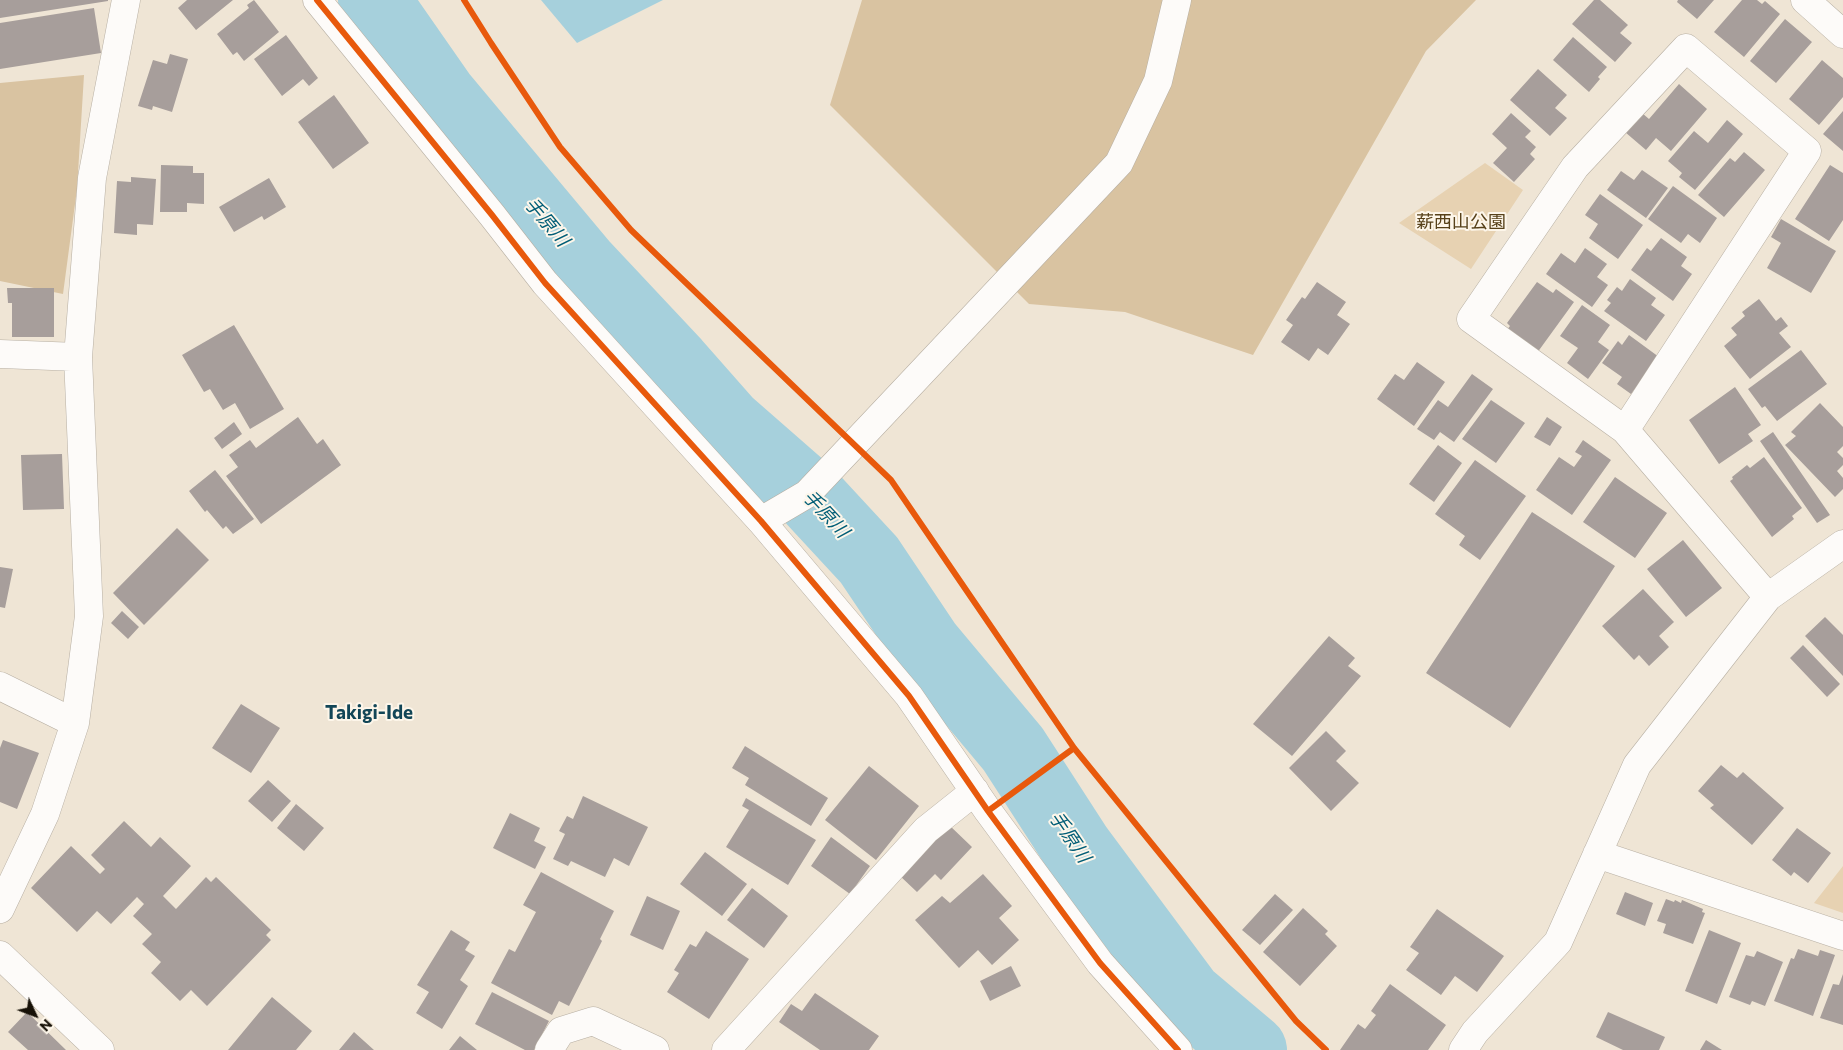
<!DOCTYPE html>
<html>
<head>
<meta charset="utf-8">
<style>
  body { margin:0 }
  #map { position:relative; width:1843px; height:1050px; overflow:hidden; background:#efe5d5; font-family:Commissioner,sans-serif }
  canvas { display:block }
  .north { position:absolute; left:10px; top:990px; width:50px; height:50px; -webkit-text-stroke:4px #fdf6ea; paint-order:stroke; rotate:133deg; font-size:14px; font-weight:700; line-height:20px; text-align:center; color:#171107 }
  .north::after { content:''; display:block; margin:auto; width:18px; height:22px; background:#171107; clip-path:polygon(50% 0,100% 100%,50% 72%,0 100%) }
</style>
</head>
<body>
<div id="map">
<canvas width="1843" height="1050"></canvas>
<div class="north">N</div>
</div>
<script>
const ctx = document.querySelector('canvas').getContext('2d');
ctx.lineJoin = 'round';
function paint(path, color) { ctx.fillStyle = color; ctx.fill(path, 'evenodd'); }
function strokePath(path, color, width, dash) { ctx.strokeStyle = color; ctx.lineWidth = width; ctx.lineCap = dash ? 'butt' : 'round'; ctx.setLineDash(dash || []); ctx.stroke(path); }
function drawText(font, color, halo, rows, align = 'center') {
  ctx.font = font + ' Commissioner,"Noto Sans JP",sans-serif'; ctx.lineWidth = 4; ctx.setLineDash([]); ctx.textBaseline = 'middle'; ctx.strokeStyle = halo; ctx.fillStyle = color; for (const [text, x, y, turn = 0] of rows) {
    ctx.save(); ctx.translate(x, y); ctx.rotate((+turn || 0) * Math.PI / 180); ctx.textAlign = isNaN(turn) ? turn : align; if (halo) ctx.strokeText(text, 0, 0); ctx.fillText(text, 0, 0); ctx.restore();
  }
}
paint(new Path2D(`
  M1485 163 1523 190 1471 269 1399 223Z
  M1843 866V913L1814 903Z`), '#e7d2b2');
paint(new Path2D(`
  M862 0H1476L1426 51 1253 355 1125 312 1029 304 830 105Z
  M84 75 77 189 63 294 0 281V83Z`), '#d9c3a1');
paint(new Path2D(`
  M541 0H663L577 43Z`), '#a6d0dc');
strokePath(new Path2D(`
  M374 0 441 96 584 267 675 364 727 423 807 493 869 560 926 645 1013 749 1077 848 1187 996 1251 1050`), '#a6d0dc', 72);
paint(new Path2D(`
  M0 0H108V1L0 18Z
  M187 0H233L196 30 178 8Z
  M254 0 279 32 244 61 237 52 233 55 217 34 249 8 247 5Z
  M1594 0H1600L1628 25 1620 33 1632 43 1615 62 1572 24Z
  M1678 0H1714L1697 19 1677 2Z
  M1742 0H1757L1762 4 1765 1 1780 14 1744 57 1714 32Z
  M94 8 101 53 0 69V23Z
  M1785 19 1812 42 1776 83 1750 61Z
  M286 35 318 78 309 86 303 79 282 96 254 59Z
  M1573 37 1607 67 1598 77 1600 79 1589 92 1553 60Z
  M170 54 188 59 172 112 153 106 152 110 138 106 153 60 167 64Z
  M1822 60 1843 78V97L1819 125 1789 99Z
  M1538 69 1567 95 1555 108 1567 118 1550 136 1510 100Z
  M1679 84 1707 109 1671 151 1656 138 1646 150 1625 132 1642 113 1649 119Z
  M334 95 369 143 333 169 298 122Z
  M1843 111V151L1823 134Z
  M1511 113 1531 131 1525 137 1536 147 1530 154 1535 159 1514 182 1493 163 1507 148 1492 134Z
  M1727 120 1743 134 1695 190 1679 177 1682 173 1668 161 1694 131 1708 143Z
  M1744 152 1765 170 1724 217 1698 195 1730 158 1735 162Z
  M161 165 193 166V173H204V204L187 203V212H160Z
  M1830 165 1843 173V220L1829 241 1795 219Z
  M1642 170 1668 188 1646 218 1607 190 1621 171 1634 180Z
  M131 177 156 179 153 225 137 224V235L114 233 117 181 131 182Z
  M269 178 286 207 264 220 262 216 234 232 219 207Z
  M1673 186 1717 218 1700 243 1688 234 1681 243 1648 219Z
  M1600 194 1643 225 1618 259 1589 238 1598 224 1585 215Z
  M1781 219 1836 251 1811 293 1767 268 1781 243 1771 237Z
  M1661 238 1687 257 1681 266 1692 274 1673 301 1631 270 1647 248 1651 251Z
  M1585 248 1607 264 1597 277 1608 285 1592 307 1546 274 1561 253 1575 263Z
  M1630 279 1656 298 1651 305 1665 315 1646 341 1604 311 1611 303 1607 300 1617 287 1622 291Z
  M1317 282 1346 302 1337 315 1350 324 1328 355 1318 348 1309 361 1281 342 1293 325 1286 320 1302 297 1305 299Z
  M1537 282 1553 293 1556 289 1574 302 1537 353 1506 331 1510 326 1507 323Z
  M7 288H54V337H12V303H8Z
  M1759 299 1776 321 1781 317 1788 326 1779 333 1791 347 1750 379 1724 346 1737 335 1731 328 1745 316 1742 312Z
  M1582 305 1610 325 1598 342 1609 350 1588 379 1567 363 1578 348 1560 336Z
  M234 325 284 409 250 429 235 403 223 410 210 389 204 392 182 355Z
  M1629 335 1659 357 1631 394 1617 384 1622 377 1602 363 1618 341 1622 345Z
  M1801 350 1827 384 1777 421 1765 406 1762 408 1748 389Z
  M1417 362 1445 382 1414 426 1377 399 1395 374 1404 380Z
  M1472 374 1493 389 1454 442 1440 432 1434 440 1417 429 1438 400 1448 407Z
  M1735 387 1761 425 1748 434 1753 441 1719 464 1689 420Z
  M1491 400 1525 423 1496 463 1462 439Z
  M1820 403 1843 427V446L1837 452 1843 458V465L1837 471 1843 478V489L1835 497 1785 445 1796 436 1791 432Z
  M298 417 317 444 323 439 341 465 261 524 226 476 238 467 229 455 250 440 256 448Z
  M1547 417 1562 427 1550 446 1534 437Z
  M234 422 242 434 222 449 214 438Z
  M1773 432 1830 515 1817 523 1760 441Z
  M1583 440 1611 460 1572 515 1536 490 1559 457 1574 467 1582 456 1575 452Z
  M1438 445 1462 463 1434 502 1409 484Z
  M62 454 64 509 23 510 21 455Z
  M1764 457 1802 508 1792 516 1794 519 1772 537 1730 481 1733 479 1732 477 1747 465 1750 468Z
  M1475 460 1526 496 1480 560 1459 545 1465 536 1435 514Z
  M215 470 254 519 233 534 226 526 223 529 207 510 205 512 189 491Z
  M1615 477 1667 513 1635 558 1583 522Z
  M1532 512 1615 566 1510 728 1426 673Z
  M177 528 209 560 144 625 113 593Z
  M1683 540 1722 588 1686 617 1647 569Z
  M0 567 13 569 5 608 0 607Z
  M1643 589 1674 622 1659 636 1669 647 1649 666 1639 655 1634 660 1602 626Z
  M122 611 139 627 128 639 111 623Z
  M1825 617 1843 635V676L1805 636Z
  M1329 636 1355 658 1348 666 1361 676 1292 756 1253 724Z
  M1803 645 1840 684 1827 697 1790 658Z
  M241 704 280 728 251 773 212 748Z
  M1326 731 1346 751 1336 761 1359 783 1331 811 1289 768Z
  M3 740 39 753 17 809 0 802V748Z
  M745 746 828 798 811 826 745 785 749 778 732 768Z
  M1721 765 1737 778 1743 772 1784 808 1752 845 1710 808 1714 805 1698 791Z
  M869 766 919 806 876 860 825 820Z
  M268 780 291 801 272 822 248 801Z
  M583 796 648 827 629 866 614 858 605 877 571 861 568 866 553 859 565 834 559 831 567 816 573 819Z
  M746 798 816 840 788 885 726 847 749 810 742 806Z
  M296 804 324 828 304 851 277 828Z
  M510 813 540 828 534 841 546 847 535 869 493 848Z
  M124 821 151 847 160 837 191 866 163 896 176 909 206 877 211 882 216 877 271 930 266 935 271 940 207 1006 191 990 180 1001 151 973 161 962 142 944 152 934 133 916 144 904 137 897 111 924 97 911 77 932 31 888 71 846 100 874 105 869 91 855Z
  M948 824 972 847 941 880 935 874 917 892 899 875Z
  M1797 828 1831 853 1808 883 1794 872 1791 876 1772 860Z
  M831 837 870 866 850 894 811 866Z
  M705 852 747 884 722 916 680 884Z
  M541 872 614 911 600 939 602 941 569 1006 559 1001 552 1015 491 983 509 949 515 952 536 912 523 905Z
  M983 874 1012 906 999 918 1019 940 992 965 978 950 959 968 915 920 942 896 950 903Z
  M752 888 788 916 764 948 727 920Z
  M1625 892 1653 903 1645 926 1616 914Z
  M1275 894 1293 910 1260 945 1242 930Z
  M647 896 680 911 663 950 630 935Z
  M1666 899 1674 902 1675 900 1681 903 1682 900 1703 909 1702 912 1705 913 1693 944 1663 933 1666 924 1657 921Z
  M1303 908 1328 931 1325 934 1337 946 1300 986 1263 952Z
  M1437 909 1504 956 1477 992 1455 976 1441 995 1406 970 1419 953 1410 947Z
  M451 930 470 942 465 950 475 956 460 980 468 986 442 1029 416 1013 429 992 417 985Z
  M1709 930 1741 943 1717 1004 1685 991Z
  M706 931 749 959 709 1019 667 992 679 973 674 970 690 944 696 947Z
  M1798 949 1818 956 1820 950 1835 955 1813 1016 1774 1001 1791 958 1794 959Z
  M1757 951 1783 962 1765 1006 1752 1001 1750 1005 1729 997 1746 955 1754 957Z
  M1011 966 1021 986 990 1001 980 981Z
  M1843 974V1025L1820 1018 1833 984 1839 985Z
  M1390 984 1446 1025 1428 1050H1340L1358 1024 1365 1029 1376 1015 1371 1011Z
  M492 992 549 1021 534 1050H525L475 1024Z
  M815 993 879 1036 869 1050H820L779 1022 791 1004 802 1011Z
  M272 997 312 1031 296 1050H228Z
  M27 1012 66 1050H28L8 1032Z
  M1608 1012 1665 1037 1659 1050H1623L1596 1037Z
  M354 1032 374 1050H339Z
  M460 1036 477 1050H449Z
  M1706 1040 1722 1050H1700Z`), '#a79e9b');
const minor = new Path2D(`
  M317 0 492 215 545 283 761 521 909 696 988 811 1100 963 1178 1050
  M1805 0 1843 34
  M0 354 78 357
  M1625 430 1807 151 1686 48 1575 167 1471 319 1625 430 1768 597
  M761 521 807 494 1119 163 1158 81 1177 0
  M0 686 75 723
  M1597 854 1843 936
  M0 909 45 814 75 723 89 616 78 357 92 178 126 0
  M0 955 100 1050
  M549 1050 561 1031 593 1021 655 1050
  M726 1050 926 830 975 791
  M1463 1050 1475 1032 1558 942 1637 765 1768 597 1843 544`);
strokePath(minor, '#b7afa3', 29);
strokePath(minor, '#fdfbf9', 28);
strokePath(new Path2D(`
  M317 0 492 215 545 283 761 521 909 696 988 811 1100 963 1178 1050
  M464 0 491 43 560 147 631 230 891 480 1074 748 1296 1021 1326 1050
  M988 811 1074 748`), '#e8590c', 6);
drawText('18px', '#57411a', '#fdf6ea', [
  ["薪西山公園",1461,222]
]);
drawText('italic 19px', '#025e77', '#fdf6ea', [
  ["手原川",547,222,50],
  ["手原川",826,514,47],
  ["手原川",1070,837,56]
]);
drawText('bold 19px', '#124657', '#fdf6ea', [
  ["Takigi-Ide",369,713]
]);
</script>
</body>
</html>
